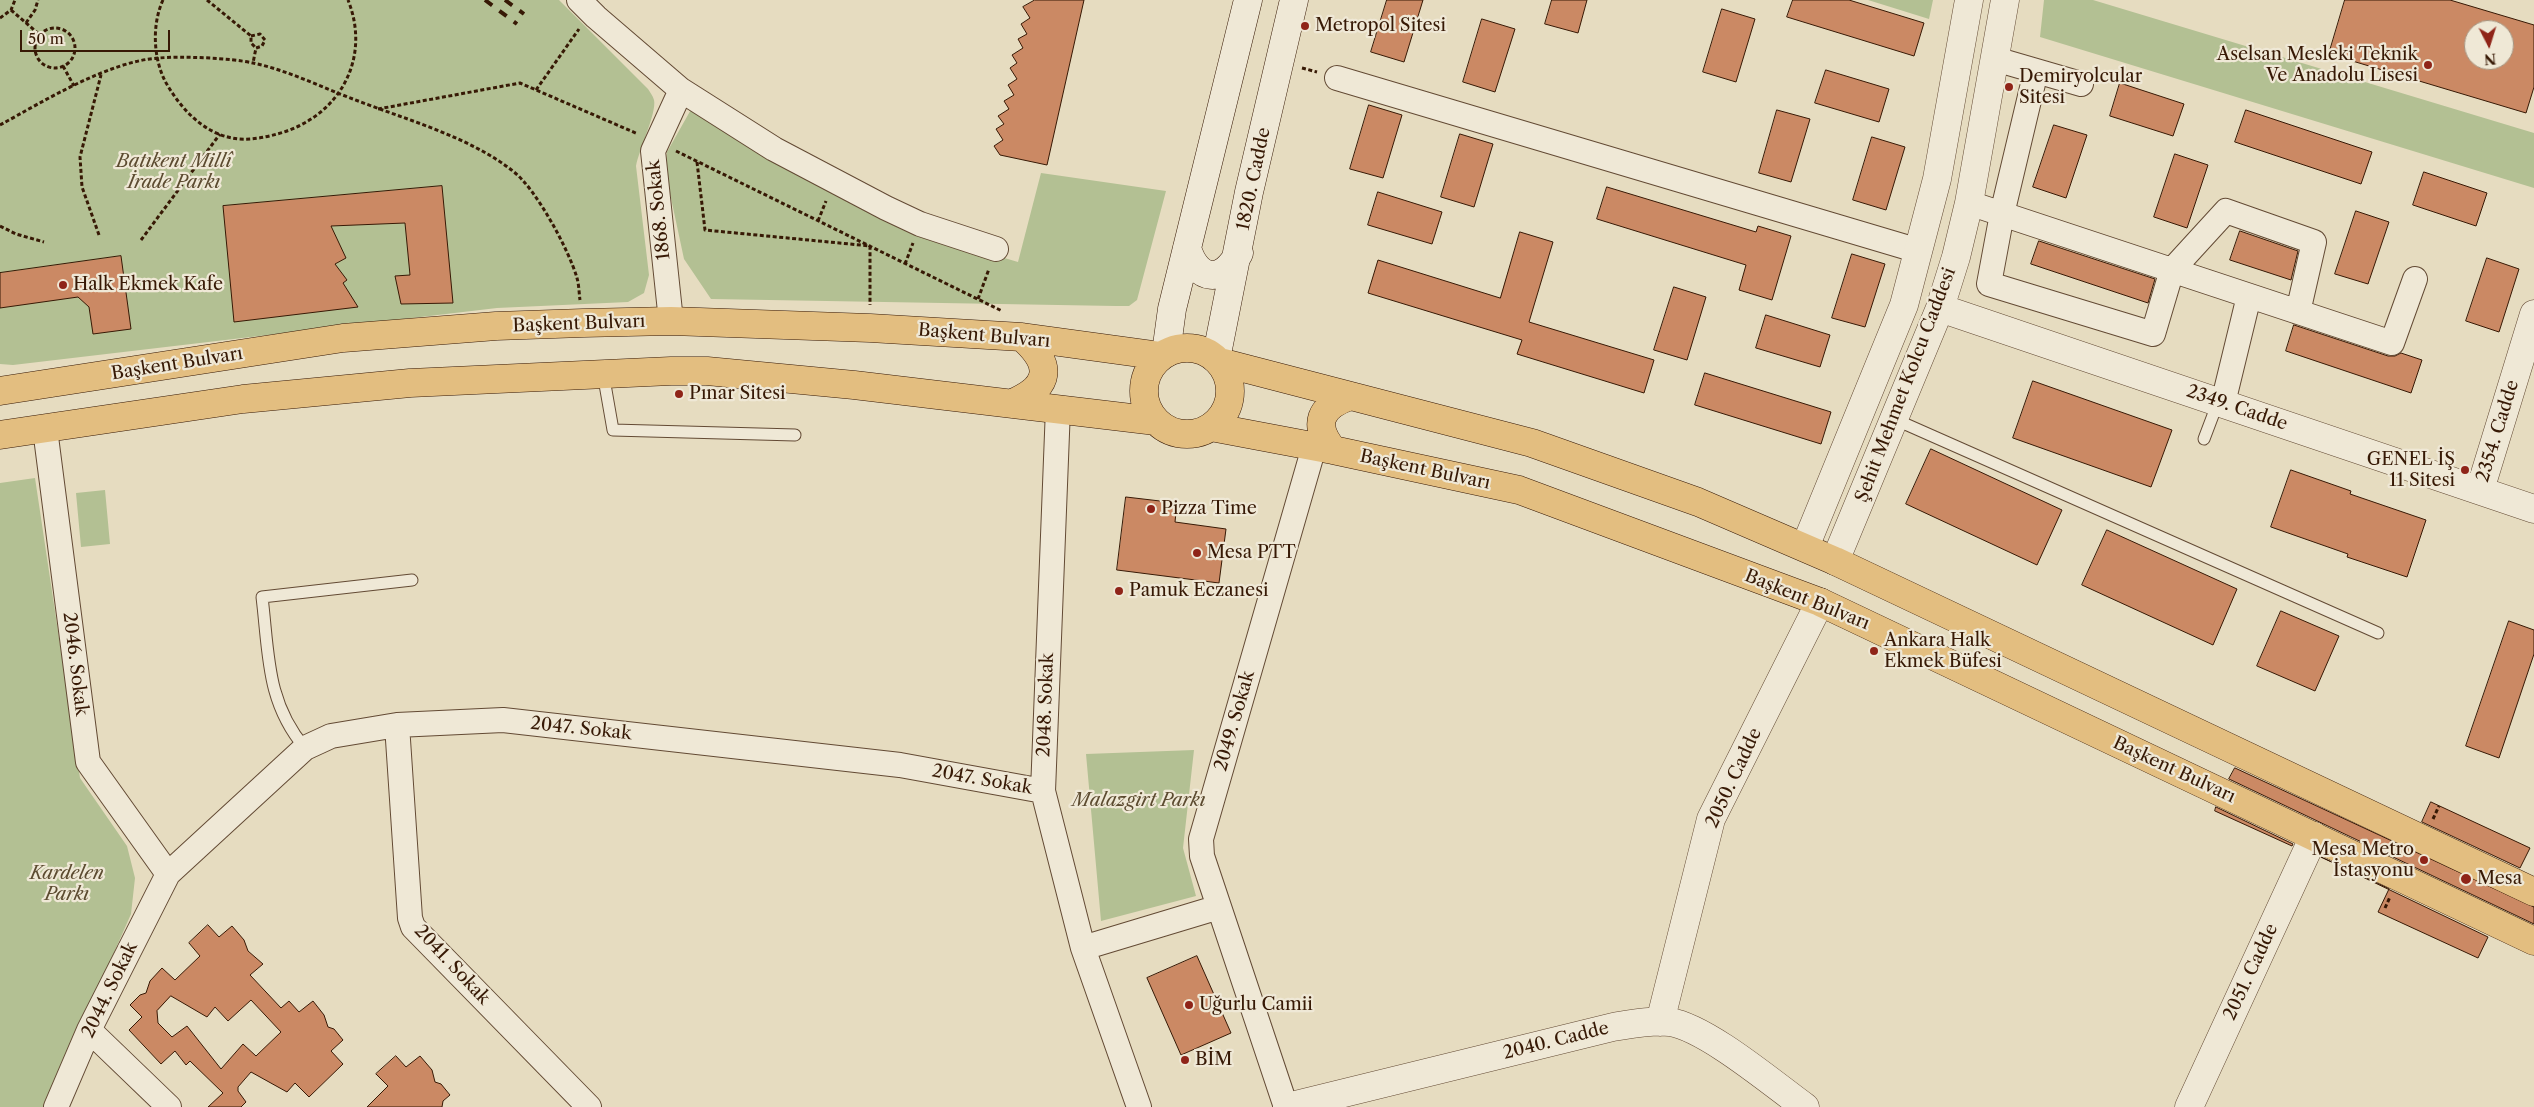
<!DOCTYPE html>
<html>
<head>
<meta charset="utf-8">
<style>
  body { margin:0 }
  #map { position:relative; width:2534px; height:1107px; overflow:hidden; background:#e6dcc0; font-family:"Libre Caslon Text",serif }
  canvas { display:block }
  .north { position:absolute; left:2464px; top:20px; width:50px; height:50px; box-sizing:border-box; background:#efe8d6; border:1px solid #a59582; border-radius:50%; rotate:175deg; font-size:14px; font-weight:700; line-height:20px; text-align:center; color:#371905 }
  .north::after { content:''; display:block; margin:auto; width:18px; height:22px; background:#8f2418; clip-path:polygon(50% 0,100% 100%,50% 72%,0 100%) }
  .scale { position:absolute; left:20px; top:30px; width:150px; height:22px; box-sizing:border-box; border:2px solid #371905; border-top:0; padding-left:6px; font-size:15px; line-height:18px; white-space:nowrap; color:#371905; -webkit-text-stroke:4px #efe8d6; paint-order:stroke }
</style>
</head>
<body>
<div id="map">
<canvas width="2534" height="1107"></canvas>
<div class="north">N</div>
<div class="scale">50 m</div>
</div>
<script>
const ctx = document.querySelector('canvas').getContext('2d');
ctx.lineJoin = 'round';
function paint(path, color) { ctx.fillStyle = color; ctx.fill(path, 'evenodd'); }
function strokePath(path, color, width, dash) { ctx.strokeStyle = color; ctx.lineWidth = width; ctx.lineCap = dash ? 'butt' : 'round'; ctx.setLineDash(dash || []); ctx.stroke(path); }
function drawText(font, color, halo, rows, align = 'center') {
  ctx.font = font + ' "Libre Caslon Text",serif'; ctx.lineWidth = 4.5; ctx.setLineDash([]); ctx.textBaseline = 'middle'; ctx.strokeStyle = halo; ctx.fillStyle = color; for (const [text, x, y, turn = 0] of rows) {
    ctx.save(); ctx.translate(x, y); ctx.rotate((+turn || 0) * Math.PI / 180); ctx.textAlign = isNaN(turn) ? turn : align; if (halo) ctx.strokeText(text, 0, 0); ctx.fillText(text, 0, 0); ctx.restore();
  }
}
paint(new Path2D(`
  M0 0H559L648 89C650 92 653 96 654 100 657 112 639 150 636 166L649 275 644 293 628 302 497 308 13 365 0 364Z
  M1868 0H1933L1929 19Z
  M2044 0H2093L2534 133V188L2040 37Z
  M693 106 923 234 1018 262 1041 173 1166 191 1137 300 1129 306H1116L711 299 684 259 665 170 667 152Z
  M35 478 80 778 127 846 135 878 131 914 46 1107H0V483Z
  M105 490 110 544 81 547 76 493Z
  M1194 750 1183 848 1196 896 1101 921 1086 754Z`), '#b3c093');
const building = new Path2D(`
  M1035 0H1084L1047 165 1000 155 994 146 1003 140 996 129 1004 124 998 116 1009 109 1004 101 1014 95 1008 85 1017 79 1010 68 1017 63 1012 55 1023 48 1018 39 1027 34 1021 24 1030 18 1023 7Z
  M1387 0H1423L1404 62 1371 52Z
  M1552 0H1587L1578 33 1545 24Z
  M1793 0H1849L1924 23 1914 56 1787 17Z
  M2345 0H2450L2534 25V87L2526 113 2329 54ZM2474 30H2504V60H2474Z
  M1722 9 1755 19 1736 82 1703 72Z
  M1482 19 1515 29 1495 92 1463 82Z
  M1826 70 1889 89 1879 122 1815 103Z
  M2120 83 2184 104 2173 136 2110 116Z
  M1369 105 1402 115 1383 178 1350 169Z
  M1777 110 1810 119 1791 182 1759 173Z
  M2246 110 2372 152 2361 184 2235 142Z
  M2054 125 2087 135 2066 198 2033 187Z
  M1460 134 1493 144 1474 207 1441 197Z
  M1872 137 1905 147 1886 210 1853 200Z
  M2175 154 2208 165 2187 228 2154 217Z
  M2424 172 2487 193 2476 226 2413 205Z
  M442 186 453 303 401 304 395 276 410 275 405 223 331 226 346 258 335 264 347 280 343 283 358 307 234 322 223 206Z
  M1607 187 1756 232 1758 226 1791 236 1772 300 1739 290 1746 265 1597 219Z
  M1378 192 1442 212 1432 244 1368 225Z
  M2356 211 2389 222 2368 284 2335 274Z
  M2240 231 2298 251 2291 280 2230 260Z
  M1520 232 1553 242 1529 322 1654 360 1644 393 1517 354 1522 340 1368 293 1378 260 1500 298Z
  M2039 241 2155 279 2148 303 2031 264Z
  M1852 254 1885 264 1865 327 1832 318Z
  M121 256 131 329 93 334 89 307 78 297 0 308V273Z
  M2487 258 2519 269 2499 332 2466 321Z
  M1674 287 1706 297 1687 360 1654 350Z
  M1766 315 1830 335 1820 367 1756 348Z
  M2294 325 2388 356H2395L2401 353 2422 360 2411 393 2286 351Z
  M1705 373 1831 412 1821 444 1695 405Z
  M2033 381 2172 430 2151 487 2013 438Z
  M1931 449 2062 510 2037 565 1906 504Z
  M2291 470 2351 491 2350 494 2426 520 2407 577 2347 557 2348 554 2271 527Z
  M1126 497 1177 503 1175 522 1226 529 1219 583 1117 570Z
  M2107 530 2237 589 2213 645 2082 585Z
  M2281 611 2339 636 2315 691 2257 666Z
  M2509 621 2534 630V654L2499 758 2466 746Z
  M2235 768 2534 907V924L2229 779Z
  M2431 802 2530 848 2520 868 2422 822Z
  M2216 807 2293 844 2292 846 2215 811Z
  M2321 857 2488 937 2478 958 2378 912 2389 889Z
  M208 925 219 937 232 926 244 940 248 951 263 964 250 975 281 1008 289 1001 299 1012 313 1001 324 1015 328 1027 334 1029 343 1040 331 1051 343 1064 309 1097 295 1083 287 1092 251 1072 238 1087V1091L246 1102 241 1107H208L223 1093 190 1061 186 1065 175 1051 161 1064 129 1030 142 1017 130 1005 140 995 146 993 150 981 162 968 175 980 200 956 189 943ZM171 996 207 1017 215 1007 228 1021 251 1000 281 1032 256 1056 243 1044 221 1069 187 1026 172 1037 158 1023 157 1011Z
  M1197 956 1231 1033 1181 1055 1147 978Z
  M396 1056 406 1067 420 1056 432 1070 435 1082 441 1084 450 1095 443 1101 442 1107H367L388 1086 376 1074Z`);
paint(building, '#cb8964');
strokePath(building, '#371905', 1);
const service = new Path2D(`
  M603 373 613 430 795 435
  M1894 419 2378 633
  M2204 439 2218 402
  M305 748C266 702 269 654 262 597L412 580`);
const minor = new Path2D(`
  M579 0 596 17 681 90 653 151 671 321
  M1995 59 2081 84
  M2036 71 2002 214 1989 284 2153 334 2172 270 2226 211 2314 242 2298 312
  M1337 78 1919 251
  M681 90 774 149 886 208 920 224 996 249
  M1969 203 2392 343 2415 279
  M2223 403 2249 296
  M1058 408 1043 791 1083 948 1139 1107
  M45 429 88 762 168 874
  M397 725 410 918 413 927 589 1107
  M1083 948 1219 907
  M89 1030 169 1107
  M56 1107 89 1030 168 874 305 748 331 736 397 725 503 720 900 765 1043 791
  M1286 1107 1202 856 1201 839 1314 447`);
const tertiary = new Path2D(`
  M1940 308 2534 509
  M2480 490 2534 314
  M1805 547 1904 305 1937 179 1969 0
  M1835 561 1940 308 1956 257 1969 203 2005 0
  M1660 1022 1711 819 1820 602
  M1287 1107 1613 1027C1632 1024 1651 1020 1670 1022 1707 1028 1773 1084 1805 1107
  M2189 1107 2314 836`);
const secondary = new Path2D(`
  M1187 248C1197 282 1223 284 1239 253
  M1166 353 1172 309 1248 0
  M1216 359 1249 192 1294 0`);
const primary = new Path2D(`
  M1144 391a43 43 0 1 1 86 0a43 43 0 1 1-86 0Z
  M1220 362 1532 443 1698 502 1835 561 2534 892
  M0 391 343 338 496 326 583 323 671 321 870 328 1022 337 1161 356
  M1013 403C1051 386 1053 365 1022 337
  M1211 427 1333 450 1519 490 1820 602 2534 941
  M0 435 243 399 410 383 671 371H707L854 385 1156 421
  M1333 450C1312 424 1320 407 1350 396`);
strokePath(service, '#634a34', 13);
strokePath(minor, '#634a34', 26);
strokePath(tertiary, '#634a34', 29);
strokePath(secondary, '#371905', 29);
strokePath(primary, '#371905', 29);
strokePath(new Path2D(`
  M163 0C152 24 153 57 165 81 179 106 201 132 232 138 246 141 263 138 277 134 338 118 372 60 348 0
  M207 0 251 36V43L256 48
  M11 10 40 35
  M0 18 11 10 15 0
  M26 23 35 10 38 0
  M35 48a20 20 0 1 1 40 0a20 20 0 1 1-40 0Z
  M251 36 260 34 265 40 262 46 256 48 253 63
  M63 66 74 86
  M1302 68 1317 72
  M536 90 579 29
  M378 109 520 83 638 134
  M0 125C44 101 109 61 159 58 182 56 231 58 253 63 287 70 321 87 353 99 404 119 471 137 514 172 536 189 569 250 577 278 579 285 579 293 580 300
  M676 151 1002 311
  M697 162 705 230 870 246V305
  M818 221 826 201
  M0 226 16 234 44 242
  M99 235 82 187 80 157 101 75
  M141 240 220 134
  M905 264 913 243
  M978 299 989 269
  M2433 819 2439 806
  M2385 908 2390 897`), '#371905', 3, [4, 2.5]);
strokePath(service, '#efe8d6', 11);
strokePath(minor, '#efe8d6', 24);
strokePath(tertiary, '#efe8d6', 28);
strokePath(secondary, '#efe8d6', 28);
strokePath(primary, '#e3be80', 28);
strokePath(new Path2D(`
  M485 0 517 24
  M505 0 524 14`), '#371905', 4, [9, 9]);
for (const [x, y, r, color] of [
  [1305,26,5,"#8f2418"],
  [2428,65,5,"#8f2418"],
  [2009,87,5,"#8f2418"],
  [63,285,5,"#8f2418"],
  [679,394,5,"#8f2418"],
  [2465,470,5,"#8f2418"],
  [1151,509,5,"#8f2418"],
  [1197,553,5,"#8f2418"],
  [1119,591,5,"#8f2418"],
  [1874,651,5,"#8f2418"],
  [2424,860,5,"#8f2418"],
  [2466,879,6,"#8f2418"],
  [1189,1005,5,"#8f2418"],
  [1185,1060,5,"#8f2418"]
]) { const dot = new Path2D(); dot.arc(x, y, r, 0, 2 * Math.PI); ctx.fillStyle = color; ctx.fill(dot); strokePath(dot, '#efe8d6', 2); }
drawText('18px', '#371905', '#efe8d6', [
  ["Metropol Sitesi",1315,26],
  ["Aselsan Mesleki Teknik",2418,55,"right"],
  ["Ve Anadolu Lisesi",2418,76,"right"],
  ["Demiryolcular",2019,77],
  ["Sitesi",2019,98],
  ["Halk Ekmek Kafe",73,285],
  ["Pınar Sitesi",689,394],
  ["GENEL İŞ",2455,460,"right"],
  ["11 Sitesi",2455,481,"right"],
  ["Pizza Time",1161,509],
  ["Mesa PTT",1207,553],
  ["Pamuk Eczanesi",1129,591],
  ["Ankara Halk",1884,641],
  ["Ekmek Büfesi",1884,662],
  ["Mesa Metro",2414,850,"right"],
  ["İstasyonu",2414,871,"right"],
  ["Mesa",2477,879],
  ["Uğurlu Camii",1199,1005],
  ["BİM",1195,1060]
], 'left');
drawText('italic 18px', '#5c4b30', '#efe8d6', [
  ["Batıkent Millî",174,162],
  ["İrade Parkı",174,183],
  ["Malazgirt Parkı",1139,801],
  ["Kardelen",67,874],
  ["Parkı",67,895]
]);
drawText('18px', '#371905', '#efe8d6', [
  ["1820. Cadde",1254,179,-78],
  ["1868. Sokak",659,210,-96],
  ["Başkent Bulvarı",579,324,-2],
  ["Başkent Bulvarı",984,336,5],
  ["Başkent Bulvarı",177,364,-9],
  ["Şehit Mehmet Kolcu Caddesi",1906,385,-69],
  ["2349. Cadde",2237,408,19],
  ["2354. Cadde",2498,431,-73],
  ["Başkent Bulvarı",1425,470,12],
  ["Başkent Bulvarı",1807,600,22],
  ["2046. Sokak",75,664,83],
  ["2048. Sokak",1046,705,-88],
  ["2049. Sokak",1235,721,-74],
  ["2047. Sokak",581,729,6],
  ["Başkent Bulvarı",2174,770,25],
  ["2050. Cadde",1734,778,-65],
  ["2047. Sokak",982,780,10],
  ["2041. Sokak",452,965,47],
  ["2051. Cadde",2251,972,-65],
  ["2044. Sokak",110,990,-64],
  ["2040. Cadde",1556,1041,-14]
]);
</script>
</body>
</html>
